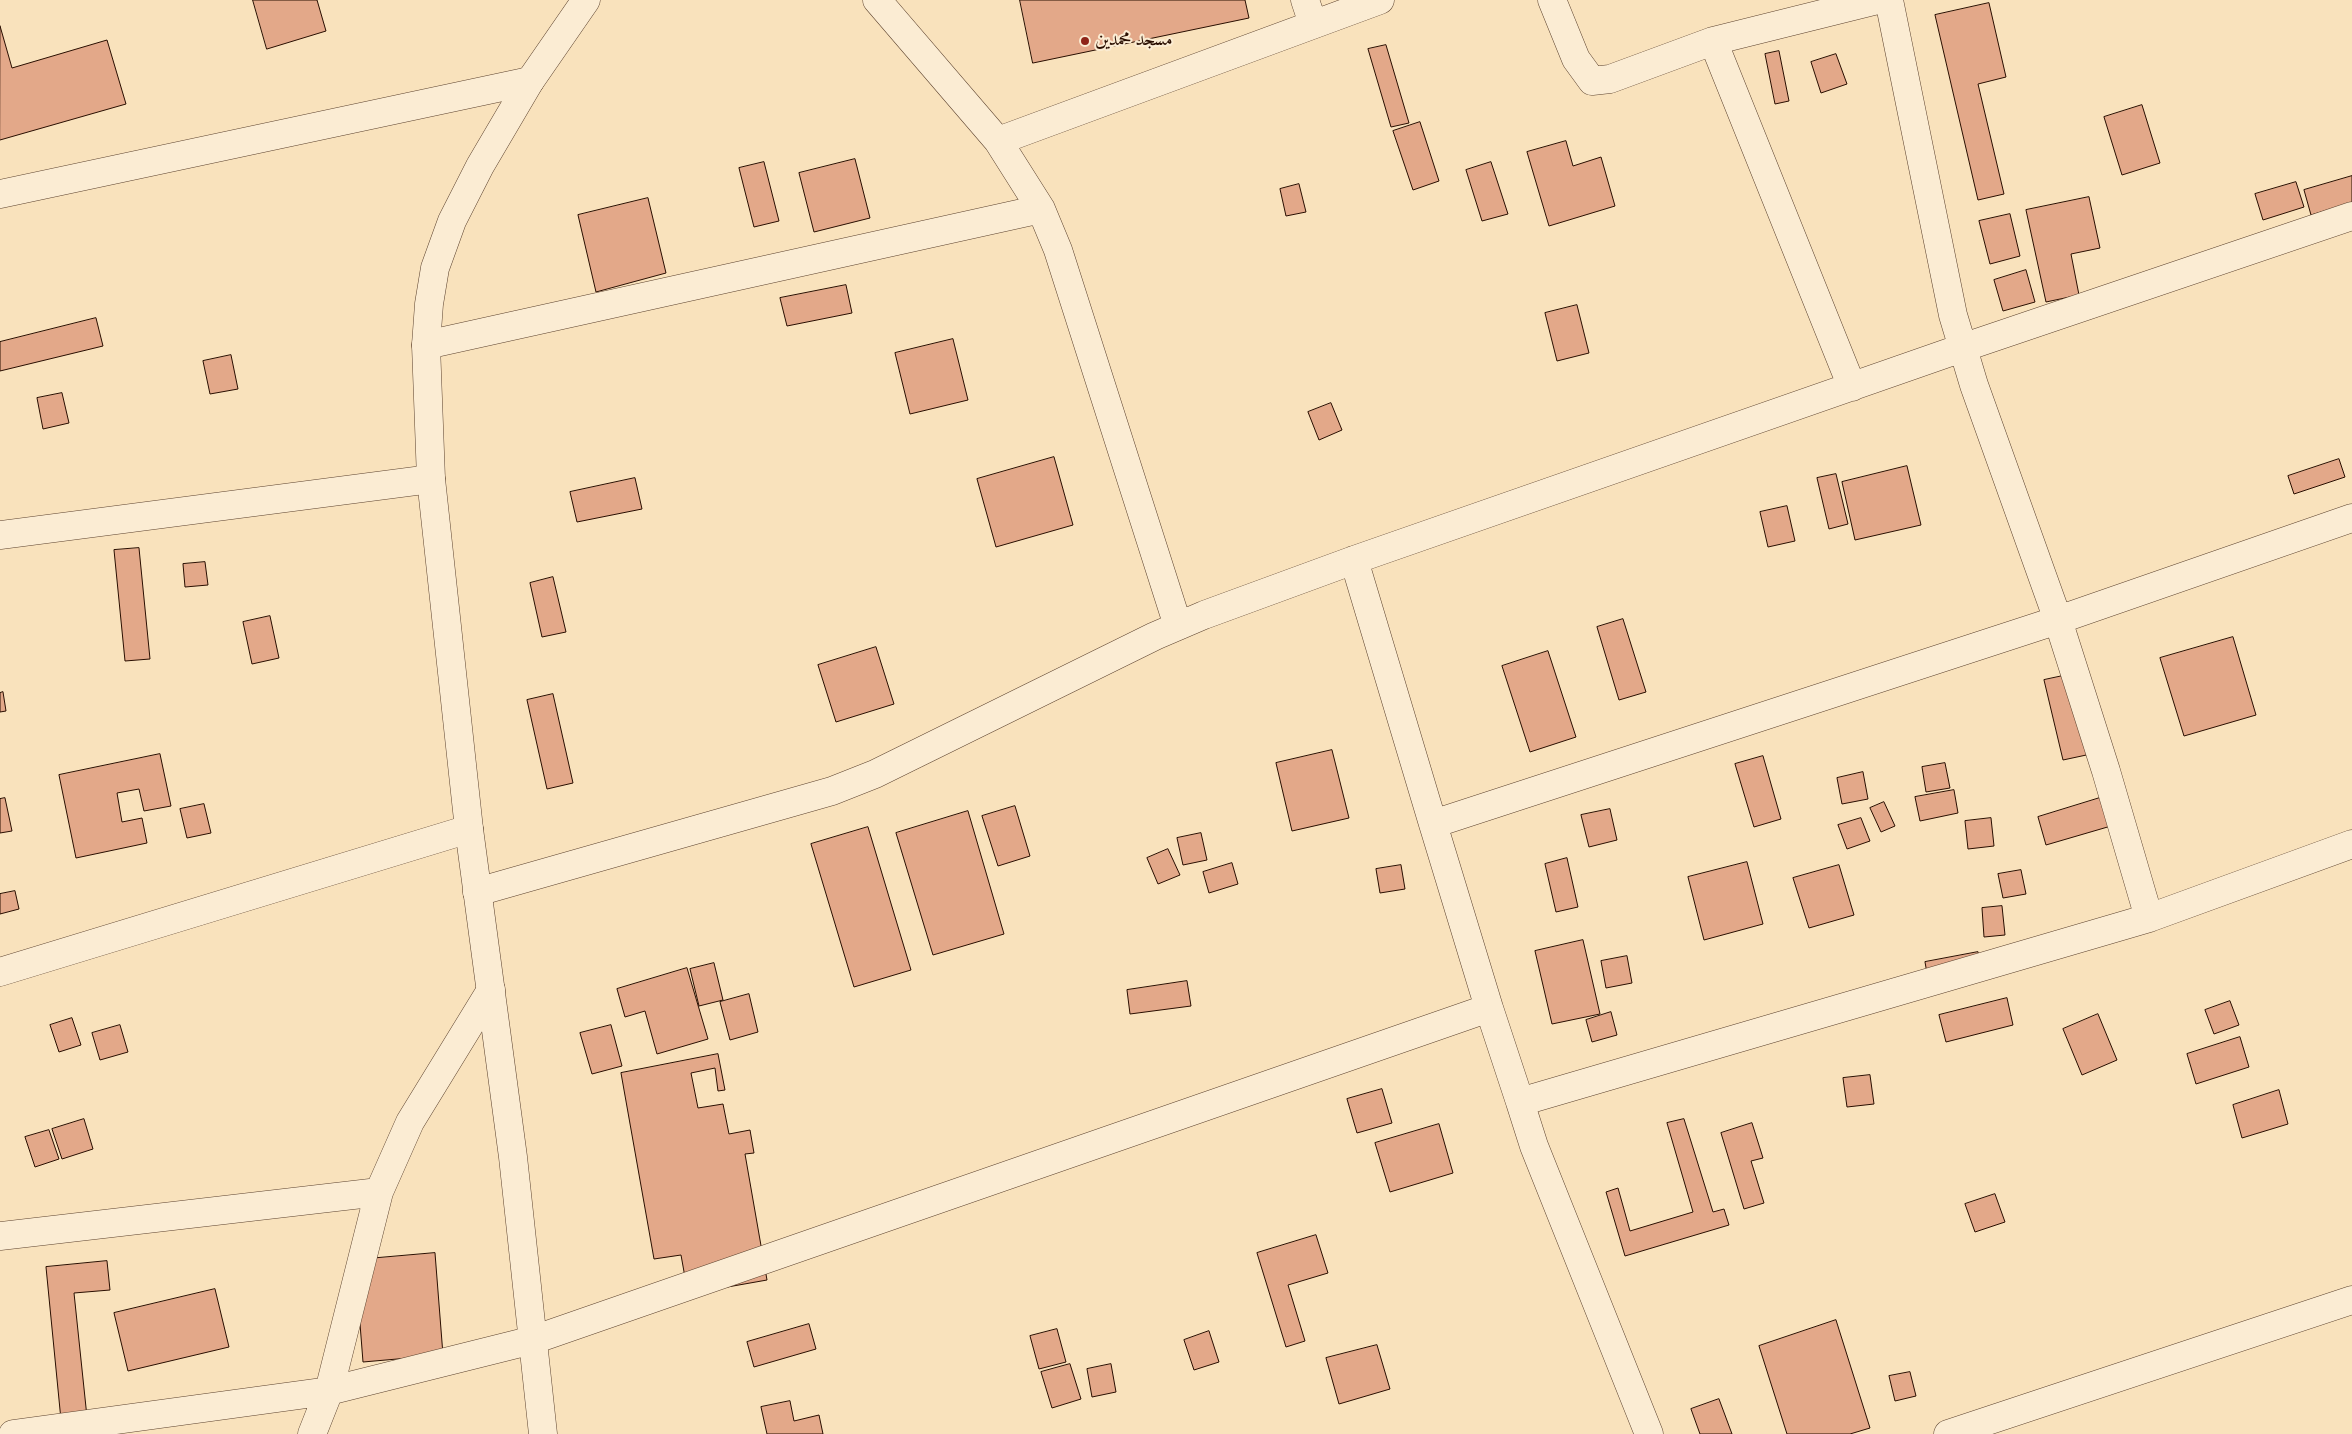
<!DOCTYPE html>
<html>
<head>
<meta charset="utf-8">
<style>
  body { margin:0 }
  canvas { display:block; background:#f9e2bc }
</style>
</head>
<body>
<canvas width="2352" height="1434"></canvas>
<script>
const ctx = document.querySelector('canvas').getContext('2d');
ctx.lineJoin = 'round';
function paint(path, color) { ctx.fillStyle = color; ctx.fill(path, 'evenodd'); }
function strokePath(path, color, width, dash) { ctx.strokeStyle = color; ctx.lineWidth = width; ctx.lineCap = dash ? 'butt' : 'round'; ctx.setLineDash(dash || []); ctx.stroke(path); }
function drawText(font, color, halo, rows, align = 'center') {
  ctx.font = font + ' "IM FELL Double Pica",Amiri,serif'; ctx.lineWidth = 4; ctx.setLineDash([]); ctx.textBaseline = 'middle'; ctx.strokeStyle = halo; ctx.fillStyle = color; for (const [text, x, y, turn = 0] of rows) {
    ctx.save(); ctx.translate(x, y); ctx.rotate((+turn || 0) * Math.PI / 180); ctx.textAlign = isNaN(turn) ? turn : align; if (halo) ctx.strokeText(text, 0, 0); ctx.fillText(text, 0, 0); ctx.restore();
  }
}
const building = new Path2D(`
  M253 0H317L326 31 267 49Z
  M1020 0H1245L1249 18 1033 63Z
  M1989 3 2006 77 1978 84 2004 194 1978 200 1935 15Z
  M0 26 12 68 107 40 126 104 0 140Z
  M1386 45 1409 123 1391 127 1368 49Z
  M1779 51 1789 101 1775 104 1765 54Z
  M1836 54 1847 84 1821 93 1811 62Z
  M2142 105 2160 163 2122 175 2104 117Z
  M1420 122 1439 181 1413 190 1393 131Z
  M1566 141 1573 166 1601 157 1615 206 1549 226 1527 152Z
  M855 159 870 218 814 232 799 173Z
  M764 162 779 221 754 227 739 168Z
  M1491 162 1508 214 1482 221 1466 170Z
  M2352 176V203L2311 215 2304 190Z
  M2296 182 2304 207 2263 220 2255 194Z
  M1299 184 1306 212 1286 216 1280 189Z
  M2089 197 2100 248 2071 254 2079 295 2046 302 2026 210Z
  M648 198 666 273 596 292 578 215Z
  M2010 214 2020 256 1990 264 1979 221Z
  M2026 270 2035 302 2003 311 1994 280Z
  M846 285 852 313 787 326 780 298Z
  M1577 305 1589 353 1557 361 1545 313Z
  M96 318 103 346 0 371V342Z
  M953 339 968 400 910 414 895 353Z
  M231 355 238 389 210 394 203 361Z
  M62 393 69 423 43 429 37 398Z
  M1331 403 1342 430 1319 440 1308 412Z
  M1054 457 1073 525 996 547 977 479Z
  M2339 459 2345 477 2294 494 2288 476Z
  M1907 466 1921 525 1855 540 1842 482Z
  M1836 474 1848 524 1829 529 1817 478Z
  M635 478 642 509 577 522 570 492Z
  M1787 506 1795 541 1768 547 1760 512Z
  M139 548 150 659 125 661 114 550Z
  M205 562 208 585 185 587 183 564Z
  M553 577 566 632 542 637 530 583Z
  M270 616 279 658 252 664 243 622Z
  M1623 619 1646 692 1619 700 1597 627Z
  M2233 637 2256 715 2184 736 2160 658Z
  M876 647 894 704 836 722 818 665Z
  M1548 651 1576 737 1530 752 1502 666Z
  M2072 674 2091 754 2063 760 2044 680Z
  M3 692 6 711 0 712V693Z
  M553 694 573 783 547 789 527 700Z
  M1332 750 1349 818 1292 831 1276 763Z
  M160 754 171 806 144 811 139 789 117 793 122 822 142 818 147 843 76 858 59 775Z
  M1763 756 1781 819 1754 827 1735 764Z
  M1945 763 1950 788 1926 792 1922 767Z
  M1863 772 1868 799 1842 804 1837 778Z
  M1954 790 1958 813 1920 821 1915 797Z
  M2103 797 2111 826 2046 845 2038 817Z
  M5 798 12 831 0 833V799Z
  M1884 802 1895 826 1881 832 1870 808Z
  M204 804 211 833 187 838 180 809Z
  M1015 806 1030 856 998 866 982 816Z
  M1610 809 1617 840 1589 847 1581 815Z
  M968 811 1004 934 933 955 896 833Z
  M1861 818 1870 841 1847 849 1838 825Z
  M1991 818 1994 846 1968 849 1965 821Z
  M868 827 911 970 854 987 811 844Z
  M1201 833 1207 860 1183 865 1177 838Z
  M1168 849 1180 875 1158 884 1147 858Z
  M1567 858 1578 907 1556 912 1545 864Z
  M1747 862 1763 924 1704 940 1688 877Z
  M1232 863 1238 884 1209 893 1203 872Z
  M1401 865 1405 889 1380 893 1376 869Z
  M1839 865 1854 915 1809 928 1793 878Z
  M2021 870 2026 894 2003 898 1998 874Z
  M15 891 19 909 0 914V894Z
  M2002 906 2005 935 1984 937 1982 908Z
  M1583 940 1600 1014 1552 1024 1535 951Z
  M1978 952 1983 979 1930 990 1925 962Z
  M1627 956 1632 983 1606 988 1601 961Z
  M714 963 723 1000 699 1006 690 969Z
  M687 968 708 1039 657 1054 645 1011 625 1017 617 989Z
  M1187 981 1191 1006 1130 1014 1127 990Z
  M749 994 758 1032 730 1040 720 1002Z
  M2007 998 2013 1025 1946 1042 1939 1015Z
  M2230 1001 2239 1025 2214 1034 2205 1010Z
  M1611 1012 1617 1035 1592 1042 1586 1020Z
  M2098 1014 2117 1060 2082 1075 2063 1029Z
  M72 1018 81 1045 59 1052 50 1025Z
  M120 1025 128 1052 100 1060 92 1033Z
  M611 1025 622 1066 592 1074 580 1033Z
  M2240 1037 2249 1067 2196 1084 2187 1054Z
  M718 1054 725 1090 718 1091 715 1068 691 1073 698 1108 723 1104 729 1134 750 1130 754 1153 745 1154 767 1280 688 1294 681 1255 654 1259 621 1073Z
  M1870 1075 1874 1104 1847 1107 1843 1078Z
  M1382 1089 1392 1123 1357 1133 1347 1099Z
  M2279 1090 2288 1124 2242 1138 2233 1105Z
  M84 1119 93 1149 62 1159 52 1129Z
  M1684 1119 1713 1212 1724 1209 1729 1225 1625 1256 1606 1192 1618 1188 1630 1231 1693 1212 1667 1123Z
  M1752 1123 1763 1158 1751 1161 1764 1203 1744 1209 1721 1133Z
  M1439 1124 1453 1173 1390 1192 1375 1143Z
  M49 1130 59 1159 35 1167 25 1137Z
  M1995 1194 2005 1222 1975 1232 1965 1204Z
  M1316 1235 1328 1273 1288 1285 1305 1341 1286 1347 1257 1253Z
  M435 1253 443 1355 363 1362 355 1260Z
  M107 1261 110 1290 74 1293 87 1417 61 1420 46 1267Z
  M215 1289 229 1347 128 1371 114 1313Z
  M1836 1320 1870 1428 1850 1434H1787L1759 1346Z
  M809 1324 816 1349 754 1367 747 1342Z
  M1057 1329 1066 1362 1039 1369 1030 1336Z
  M1209 1331 1219 1362 1194 1370 1184 1340Z
  M1377 1345 1390 1389 1339 1404 1326 1358Z
  M1070 1364 1081 1399 1052 1408 1041 1372Z
  M1111 1364 1116 1392 1092 1397 1087 1369Z
  M1910 1372 1916 1396 1895 1401 1889 1376Z
  M1719 1399 1732 1434H1700L1691 1409Z
  M790 1401 794 1421 819 1415 823 1434H767L761 1407Z`);
paint(building, '#e3a889');
strokePath(building, '#290e00', 1);
const minor = new Path2D(`
  M877 0 998 141 1041 209 1058 250 1178 626
  M1305 0 1313 24
  M1552 0 1576 59 1592 81 1610 79 1713 41 1878 0
  M1889 0 1953 315 1974 385 2058 620 2106 771 2149 918
  M1713 41 1852 387
  M998 141 1380 0
  M0 194 530 81
  M426 345 1041 209
  M0 535 431 479
  M1354 560 1433 824
  M477 892 832 791 875 774 1155 636 1204 615 1354 560 1962 348 2352 216
  M0 972 469 829
  M1489 1008 1433 824 2058 620 2352 518
  M1520 1102 1534 1146 1649 1434
  M0 1236 379 1192
  M13 1434 329 1391 533 1340 1489 1008 1520 1102 2149 918 2352 844
  M312 1434 329 1391 379 1192 410 1122 491 990
  M1948 1434 2352 1300`);
const tertiary = new Path2D(`
  M543 1434 513 1157 469 829 431 479 426 345 429 304 435 268 452 221 480 166 530 81 586 0`);
strokePath(minor, '#5d432f', 29);
strokePath(tertiary, '#5d432f', 29);
strokePath(minor, '#fbecd3', 28);
strokePath(tertiary, '#fbecd3', 28);
for (const [x, y, r, color] of [
  [1085,41,5,"#8f2418"]
]) { const dot = new Path2D(); dot.arc(x, y, r, 0, 2 * Math.PI); ctx.fillStyle = color; ctx.fill(dot); strokePath(dot, '#fbecd3', 2); }
drawText('19px', '#290e00', '#fbecd3', [
  ["مسجد محمدين",1095,41]
], 'left');
</script>
</body>
</html>
